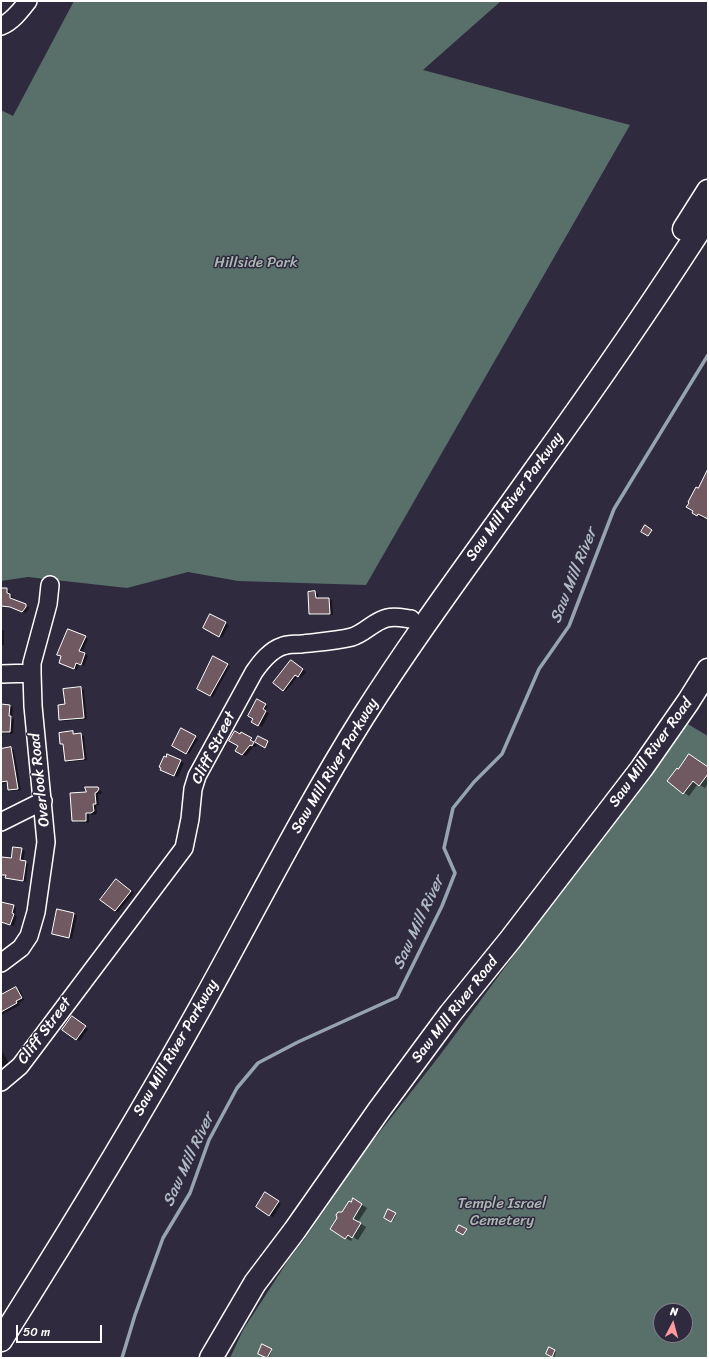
<!DOCTYPE html>
<html>
<head>
<meta charset="utf-8">
<style>
  body { margin:0 }
  #map { position:relative; width:709px; height:1359px; overflow:hidden; background:#2f2a3d; font-family:Sriracha,sans-serif }
  canvas { display:block }
  .frame { position:absolute; inset:0; border:2px solid #fff; pointer-events:none }
  .north { position:absolute; left:653px; top:1303px; width:40px; height:40px; box-sizing:border-box; background:#2f2a3d; border:1px solid #827f8b; border-radius:50%; rotate:6deg; font-size:11px; font-weight:700; line-height:16px; text-align:center; color:#fff }
  .north::after { content:''; display:block; margin:auto; width:14px; height:18px; background:#ff9aa2; clip-path:polygon(50% 0,100% 100%,50% 72%,0 100%) }
  .scale { position:absolute; left:16px; top:1325px; width:86px; height:18px; box-sizing:border-box; border:2px solid #fff; border-top:0; padding-left:5px; font-size:12px; line-height:14px; white-space:nowrap; color:#fff; -webkit-text-stroke:3px #2f2a3d; paint-order:stroke }
</style>
</head>
<body>
<div id="map">
<canvas width="709" height="1359"></canvas>
<div class="frame"></div>
<div class="north">N</div>
<div class="scale">50 m</div>
</div>
<script>
const ctx = document.querySelector('canvas').getContext('2d');
ctx.lineJoin = 'round';
function paint(path, color) { ctx.fillStyle = color; ctx.fill(path, 'evenodd'); }
function strokePath(path, color, width, dash) { ctx.strokeStyle = color; ctx.lineWidth = width; ctx.lineCap = dash ? 'butt' : 'round'; ctx.setLineDash(dash || []); ctx.stroke(path); }
function drawText(font, color, halo, rows, align = 'center') {
  ctx.font = font + ' Sriracha,sans-serif'; ctx.lineWidth = 3; ctx.setLineDash([]); ctx.textBaseline = 'middle'; ctx.strokeStyle = halo; ctx.fillStyle = color; for (const [text, x, y, turn = 0] of rows) {
    ctx.save(); ctx.translate(x, y); ctx.rotate((+turn || 0) * Math.PI / 180); ctx.textAlign = isNaN(turn) ? turn : align; if (halo) ctx.strokeText(text, 0, 0); ctx.fillText(text, 0, 0); ctx.restore();
  }
}
paint(new Path2D(`
  M74 1H501L423 70 630 125 366 585 238 581 188 572 127 588 28 577 1 581V110L13 116Z
  M686 723 708 736V1358H230L243 1330 289 1259 306 1237 368 1147 440 1055ZM661 1311H685V1335H661Z`), '#596f6a');
paint(new Path2D(`
  M708 471V518L705 517 704 519 693 513 698 489Z
  M1 589H6L10 591V595L13 597V600L29 607V609L26 613 14 608 1 607Z
  M315 592 318 594V599H329L332 600 333 615H313L310 613Z
  M211 616 229 625 222 638 204 628Z
  M1 629 4 631V645H1Z
  M85 637 88 639 82 653 88 656 84 666 79 664 77 670 63 664Z
  M214 657 230 666 213 697 198 689Z
  M294 663 306 672 301 678 298 676 286 691 283 690Z
  M81 688 84 690 87 719 64 721 60 719 66 705 64 690Z
  M258 700 268 706 265 711 269 713 262 727 252 721Z
  M1 705 10 706 13 707 12 718 14 719 13 734 1 733Z
  M182 729 198 739 189 754 173 745Z
  M73 733 84 736 87 760 69 762 65 760 64 745 61 744Z
  M241 733 254 741 253 743 257 745 256 747 254 746 246 756 237 751 239 746Z
  M11 748 14 750 21 790 12 791 9 790 8 783 1 784V750Z
  M168 755 184 763 178 777 164 771Z
  M708 768V783L705 788 698 784 689 796 668 781 679 770Z
  M98 788 102 792 101 794H98L99 805H96L97 813 95 815 89 814V823L76 822 73 820 87 793Z
  M14 848 25 851 23 862 28 864 26 882 10 879 6 878 7 876 1 874V860L12 859Z
  M120 882 134 893 118 912 115 911Z
  M1 906H13L16 908 15 915 17 916 14 926 1 923Z
  M74 914 77 916 72 939 53 933Z
  M16 988 20 990 24 1000 19 1003 20 1005 1 1015V996Z
  M76 1019 88 1029 80 1041 76 1039Z
  M1 1049 9 1063 1 1067Z
  M266 1194 281 1204 273 1217 257 1207Z
  M354 1200 367 1208 358 1222 366 1227 358 1240 353 1237 351 1241 331 1229Z
  M389 1211 396 1215 393 1221 385 1217Z
  M263 1346 272 1350 269 1358 259 1354Z
  M550 1348 556 1352 554 1357 547 1354Z`), '#0007');
strokePath(new Path2D(`
  M122 1358 135 1315 163 1238 190 1193 209 1140 237 1088 258 1063 298 1042 397 997 442 906 455 873 444 848 453 808 474 782 502 754 539 669 569 626 614 509 708 355`), '#96a3b0', 3.5);
const building = new Path2D(`
  M708 469V519L698 514 697 516 692 513 693 511 686 507 689 503 688 502 696 487 698 488Z
  M645 525 652 530 648 536 641 532Z
  M1 588H7V593L10 594V598L26 604V607L22 612 10 607 1 606Z
  M315 591 316 598H329L330 614H309L308 592Z
  M210 614 226 622 219 637 203 628Z
  M68 629 86 636 79 651 85 653 81 665 76 663 74 669 59 663 61 656 57 655Z
  M213 656 228 664 210 696 197 689Z
  M291 660 303 669 298 677 295 675 283 691 273 683Z
  M81 687 84 718 59 720 58 705 65 704 63 689Z
  M257 699 266 704 263 709 266 711 258 726 251 722 253 719 248 716Z
  M1 704 10 705 9 716H11L10 732H1Z
  M181 728 196 736 186 754 172 746Z
  M73 731V734L81 733 84 759 65 761 63 744H60L59 733Z
  M235 731 240 734 241 732 252 738 250 740 254 742 252 746 250 745 242 755 235 751 238 746 229 741Z
  M258 736 268 741 265 748 255 742Z
  M11 747 18 789 8 790 7 781 1 782V749Z
  M167 754 181 760 174 776 160 770 161 768 159 767 164 756 166 757Z
  M689 754 708 767V774L699 786 693 781 683 794 667 781 677 768 678 769Z
  M85 787H98L99 789 97 792 95 793 96 804H93L94 811 91 813H86V821H72L70 793 86 792Z
  M13 847 22 848 20 860 26 861 23 881 5 878 6 875H1V859L2 857 11 858Z
  M116 879 131 891 115 911 100 900Z
  M1 902 14 905 12 913 14 914 10 925 1 922Z
  M57 909 74 913 69 938 52 934Z
  M16 987 22 998 16 1001 17 1003 1 1012V995Z
  M72 1016 86 1026 76 1040 62 1030Z
  M265 1192 279 1201 269 1216 256 1207Z
  M353 1198 362 1204 353 1219 361 1223 352 1238 348 1235 345 1239 330 1229 337 1218 336 1215 338 1212H342L349 1201 351 1202Z
  M388 1209 396 1213 391 1222 384 1218Z
  M459 1225 467 1229 463 1235 456 1231Z
  M262 1344 272 1349 267 1358 258 1354Z
  M549 1347 555 1350 552 1357 546 1354Z`);
paint(building, '#705961');
strokePath(building, '#fff', 1);
const minor = new Path2D(`
  M1 26C12 22 21 10 28 1
  M1 674 32 673
  M1 822 43 801
  M1 963 21 948 29 936 36 912 46 842 33 706 32 673V663L48 604 50 585
  M1 1082 20 1066 184 848 190 819 193 789 197 776 254 672C261 662 270 650 283 646 288 644 295 644 301 644 318 642 336 641 352 637 365 633 374 621 387 618 395 616 403 618 411 619`);
const major = new Path2D(`
  M211 1358 255 1283 295 1230 379 1110 450 1014 510 940 642 768 688 702 708 670`);
const highway = new Path2D(`
  M684 229 708 191
  M1 1340C70 1231 137 1121 200 1008 254 911 304 811 363 717 417 632 477 552 535 470 595 387 653 303 708 217`);
strokePath(minor, '#fff', 20);
strokePath(major, '#fff', 25);
strokePath(highway, '#fff', 25);
strokePath(minor, '#2f2a3d', 17);
strokePath(major, '#2f2a3d', 22);
strokePath(highway, '#2f2a3d', 22);
drawText('15px', '#acb7b4', '#2f2a3d', [
  ["Hillside Park",256,263],
  ["Temple Israel",502,1204],
  ["Cemetery",502,1221]
]);
drawText('15px', '#fff', '#2f2a3d', [
  ["Saw Mill River Parkway",515,497,-54],
  ["Cliff Street",214,748,-63],
  ["Saw Mill River Road",651,753,-54],
  ["Saw Mill River Parkway",335,766,-59],
  ["Overlook Road",40,780,-96],
  ["Saw Mill River Road",455,1010,-52],
  ["Cliff Street",45,1031,-53],
  ["Saw Mill River Parkway",176,1048,-60]
]);
drawText('italic 16px', '#b0bac4', '#2f2a3d', [
  ["Saw Mill River",574,576,-68],
  ["Saw Mill River",419,923,-65],
  ["Saw Mill River",189,1160,-65]
]);
</script>
</body>
</html>
